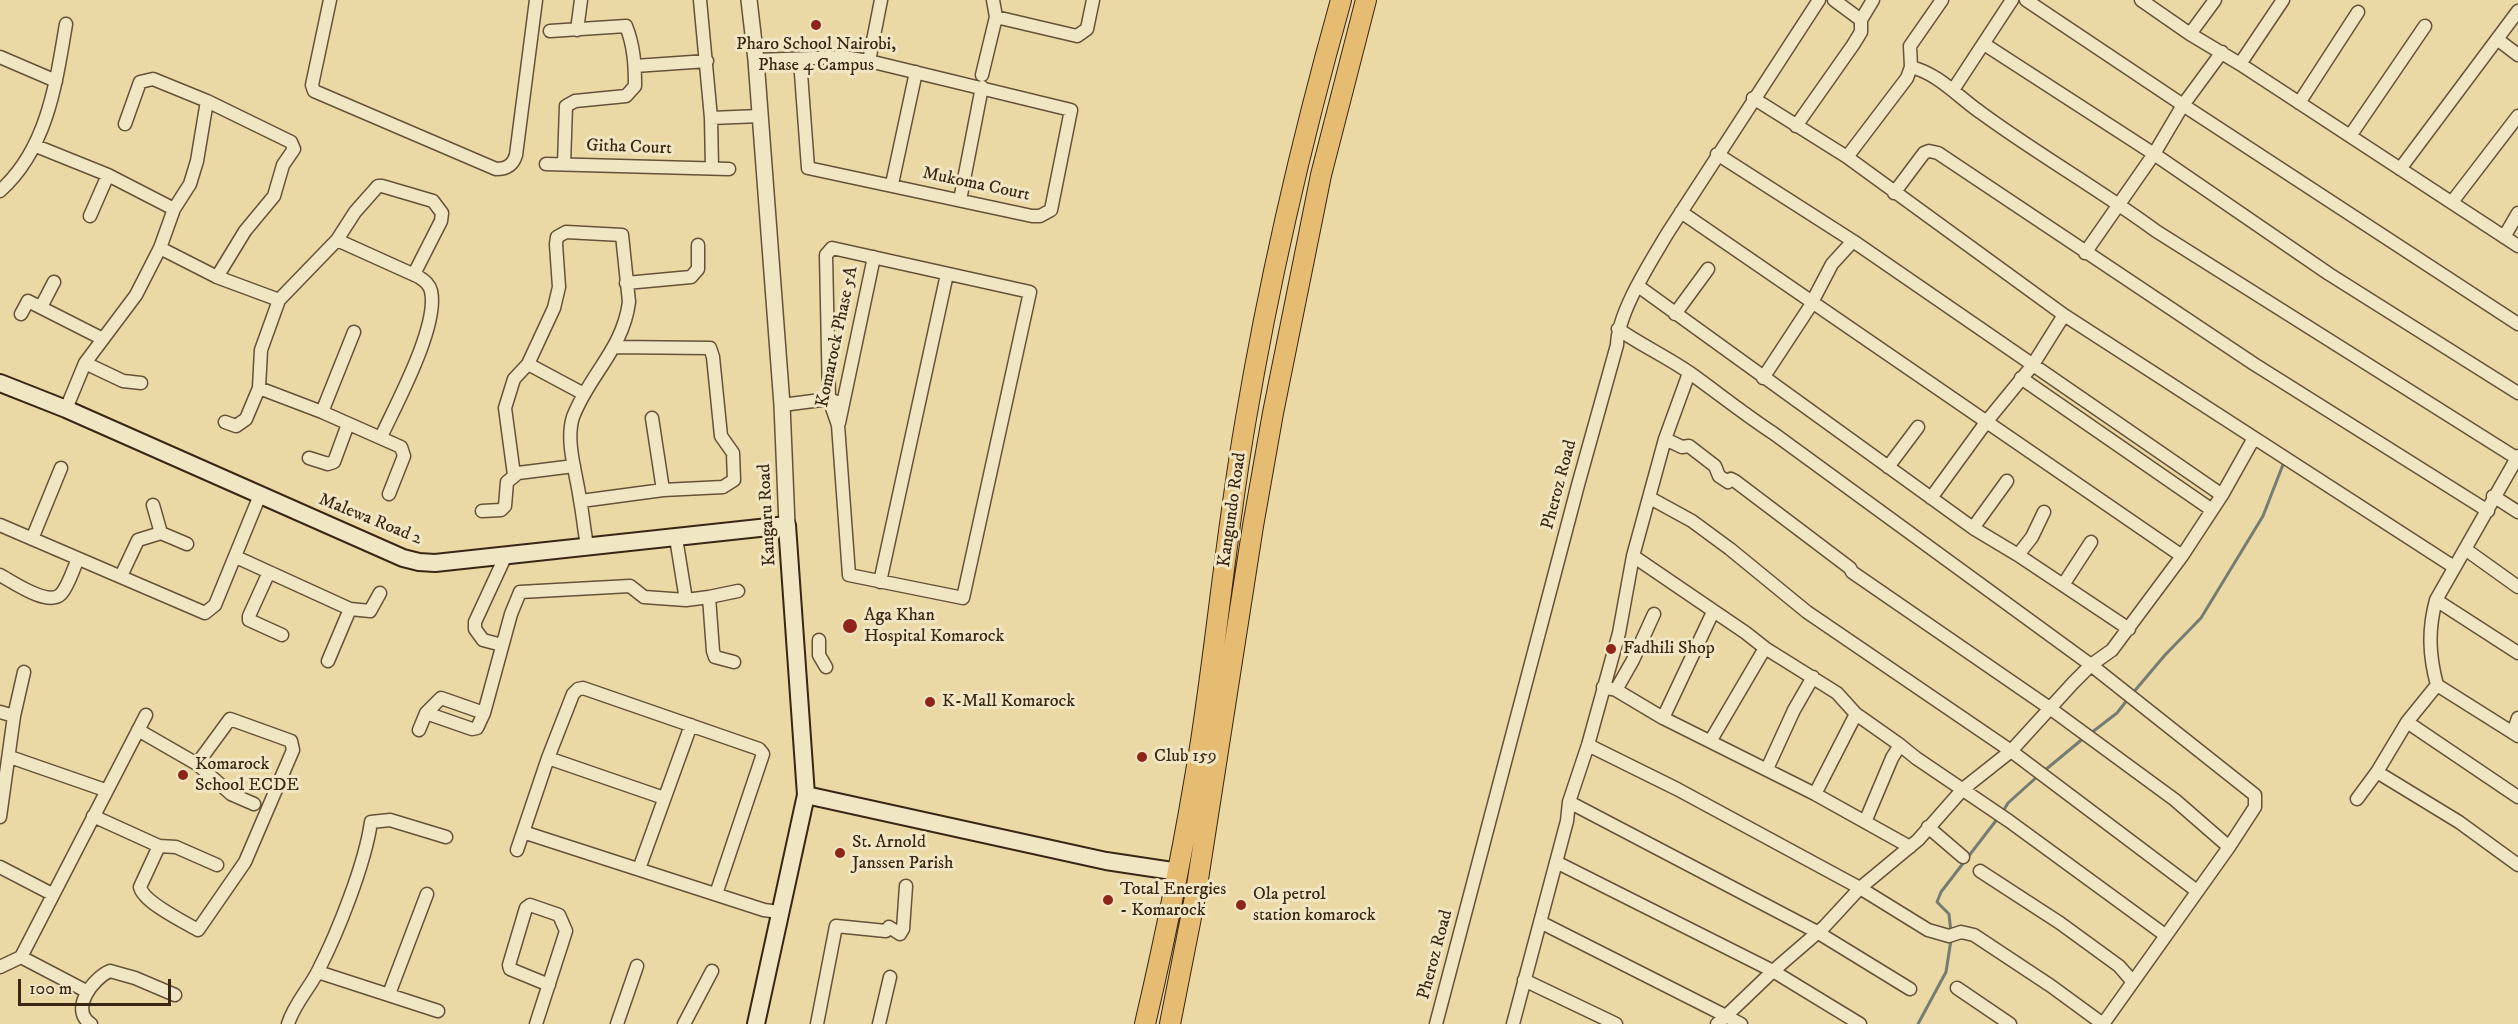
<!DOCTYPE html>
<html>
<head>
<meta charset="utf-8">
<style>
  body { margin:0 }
  #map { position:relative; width:2518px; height:1024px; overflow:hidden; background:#ead8a5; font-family:"IM FELL DW Pica",serif }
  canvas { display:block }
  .scale { position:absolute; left:18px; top:979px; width:153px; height:27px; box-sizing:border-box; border:3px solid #392614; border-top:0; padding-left:8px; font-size:18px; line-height:21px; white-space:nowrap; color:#392614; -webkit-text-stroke:4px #f1e6c4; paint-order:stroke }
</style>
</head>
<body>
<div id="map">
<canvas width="2518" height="1024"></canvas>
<div class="scale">100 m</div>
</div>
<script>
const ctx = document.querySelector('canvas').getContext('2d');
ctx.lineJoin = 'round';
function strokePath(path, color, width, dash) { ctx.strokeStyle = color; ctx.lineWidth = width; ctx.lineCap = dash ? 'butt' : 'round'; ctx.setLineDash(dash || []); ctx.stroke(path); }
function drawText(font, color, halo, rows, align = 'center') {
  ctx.font = font + ' "IM FELL DW Pica",serif'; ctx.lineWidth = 6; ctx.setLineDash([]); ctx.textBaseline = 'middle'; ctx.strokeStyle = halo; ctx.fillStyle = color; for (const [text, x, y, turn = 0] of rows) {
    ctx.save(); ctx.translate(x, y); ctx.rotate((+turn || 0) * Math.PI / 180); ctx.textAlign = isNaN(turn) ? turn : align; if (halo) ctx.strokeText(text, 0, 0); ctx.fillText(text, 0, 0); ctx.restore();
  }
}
strokePath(new Path2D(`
  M2132 694 2165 655 2201 618 2263 516 2284 462
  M2091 733 2117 713 2128 699
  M2044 771 2085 737
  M2002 813 2008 803 2039 775
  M1951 933 1949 914 1937 902 1941 892 1998 818
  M1918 1024 1946 972 1951 940`), '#757d73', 3);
const minor = new Path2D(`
  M330 0 312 85 314 91 496 169C507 169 513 165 516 155L536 0
  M700 0 711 118 712 168
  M1834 0 1861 20
  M2026 0 2183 105 2518 324
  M2141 0 2190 34 2240 64 2518 246
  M996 17 1077 36 1087 29 1093 0
  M577 30 581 0
  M550 31 626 26C634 46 635 65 635 86L626 96 575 101 566 106 564 164
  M2190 34 2215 0
  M2497 39 2518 55
  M1984 44 2154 154 2329 274 2518 393
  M0 57 56 81
  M756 60 843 57 869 61 1071 110 1051 210 1040 216H1032L808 168 800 60
  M869 61 881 0
  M2240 64 2283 0
  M635 66 707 61
  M1911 67C1939 74 1957 96 1980 112 2037 154 2099 189 2156 231L2518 459
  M982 75 996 17 993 0
  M1953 90 2012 0
  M1753 98 1847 157 2064 315 2454 567
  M2299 103 2358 12
  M711 118 760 116
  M125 124 140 82 153 79 207 101 291 142 294 149 283 165 274 196 245 231 217 277
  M1796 126 1853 45 1861 32V20L1873 0
  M2350 136 2425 26
  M36 146 108 175 174 209
  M1717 154 1853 241 2222 495
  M1847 157 1907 78 1911 67 1910 46 1942 0
  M546 164 729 169
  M2400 169 2518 11
  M892 184 916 72
  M0 191C47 149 56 84 66 24
  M1894 193 1924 153 1929 151 1938 153 2254 364 2488 511
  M960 200 982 87
  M2452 202 2518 116
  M1681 212 2182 556
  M90 216 108 175
  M2504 237 2518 213
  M337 240 419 277C425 281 429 284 431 291 439 326 396 404 381 437
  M160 248 217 277 279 300
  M832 248 1030 292 963 598 849 575 838 425 829 399 826 255Z
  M2085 253 2154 154 2183 105 2222 52
  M626 283 691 277 698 269V245
  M1638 286 1973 528 2018 555 2129 629
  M41 307 54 282
  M21 314 28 301 103 339
  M1675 314 1708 269
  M1618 329C1641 345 1667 357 1690 373 1718 393 1744 414 1773 433L2091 665 2255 795V807L2229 847 2103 1024
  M85 363 123 381 141 383
  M528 364 584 394
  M1763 378 1809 308 1832 264 1853 241
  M2021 378 2212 510
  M259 388 322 412 401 447 404 456 389 494
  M782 405 829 399 837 402
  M66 409 85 363 136 295 160 248 174 209 190 184 197 161 207 101
  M322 412 354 332
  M652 418 663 490
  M225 422 236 426 246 419 259 388 261 350 279 300 337 240 355 212 378 186H382L433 201 442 213 441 221 414 274
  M839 423 874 257
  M1665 439 1682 447 1689 446 1715 466 1719 476 1728 482 1731 479 1735 481 1850 568 1852 572 2051 709 2175 800 2229 847
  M2518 456 2436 600C2428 630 2429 655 2437 685L2518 736
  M309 458 328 464 334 462 348 424
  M1888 467 1918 427
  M514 475 505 408 514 379 528 364 554 308 559 287 556 244 557 237 566 232 622 235 629 302C623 349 589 375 573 417 565 442 577 475 580 500 583 515 584 530 587 545
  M2493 496 2518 512
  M1650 498 1692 521 1730 549 1807 612 2011 751 2197 891
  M1931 498 1987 421 2032 366 2064 315
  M581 501 663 490 723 487 734 480 733 453 721 436 713 357 710 348 615 347
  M153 505 161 533
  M482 511 501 510 505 506 507 482 518 473 574 466
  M0 525 205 613 215 605 260 495
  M1973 528 2007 481
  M676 538 686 600 709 597 713 651 715 657 734 662
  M32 539 61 468
  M2465 549 2518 587
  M2018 555 2032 537 2044 512
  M1633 556 1746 633 1765 648 1837 693 1856 714 1815 794
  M236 557 350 609 370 611 380 593
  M269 572 249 616V620L282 635
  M0 575C13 582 48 607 61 594 69 585 73 569 78 559
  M121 576 138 540 161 533 187 544
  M880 582 947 274
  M2063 585 2091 542
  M709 597 738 591
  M2436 600 2518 653
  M819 640V655L826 667
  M502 645 483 640 475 629V622L506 555
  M328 661 350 609
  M1603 687 1616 690 1663 718 1815 794 1910 847
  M1616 690 1633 660 1654 614
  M0 712 14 716
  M426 713 472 729 477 728 484 713 511 614 520 592 630 586 644 597 686 600
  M1856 714 1900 745
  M1663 718 1713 612
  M2407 722 2518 797
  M138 730 197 764 231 794 254 804
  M419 730 426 713 441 698 484 713
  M2513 733 2518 718
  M1711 740 1765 648
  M1588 745 1677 789 1860 888 1928 930 1949 936 1961 932 1974 935 2051 986 2103 1024
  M10 757 105 790
  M548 758 664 798
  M197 764 230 719 291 741 293 750 245 862 198 930C184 922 143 902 140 887L159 846 176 847 217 865
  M1767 769 1794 710 1813 677
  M2377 772 2459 822 2518 865
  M2357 799 2377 772 2407 722 2437 685
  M1569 802 1817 932 1910 989
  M93 816 159 846
  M0 817 14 716 24 672
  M1865 822 1892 758 1900 745 1916 758 2009 821 2165 935
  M1928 827 1963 857
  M523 832 764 910 779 912
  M517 850 548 758 573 694 578 689 583 688 759 749 763 754 716 894
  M1556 862 1773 971 1860 1024
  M0 867 52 894
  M639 869 691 725
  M1980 871 2060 923 2119 966 2133 982
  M1540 922 1726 1016 1717 1024
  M21 957 86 991
  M0 967 21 957 146 715
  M318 972 438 1011
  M1524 980 1616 1024
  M1957 988 2010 1024
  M389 994 427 894
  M91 1024C69 1010 93 978 110 971L135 978 175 995
  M288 1024C294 1004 309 989 318 971 338 932 365 864 371 822L390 820 446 837
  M536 1024 566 931 559 915 530 905 526 908 509 965 510 969 549 985
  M617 1024 637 966
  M684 1024 712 971
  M817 1024 836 926 886 931 889 927 900 934 903 929 906 886
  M879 1024 890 977
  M1436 1024 1578 485 1617 345C1618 312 1650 263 1667 234L1819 0
  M1513 1024 1567 821 1569 802 1588 745 1619 633 1633 556 1665 439 1689 373
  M1741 1024 1726 1016 1773 971 1824 927 1860 888 1918 840 1963 789 2011 751 2073 683 2091 665 2112 650 2182 556 2222 495 2254 438`);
const tertiary = new Path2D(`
  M749 0 756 60 782 405 787 525`);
const secondary = new Path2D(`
  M0 383 66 409 403 558 419 562 435 563 787 525 806 795 756 1024
  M806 795 1106 861 1179 872`);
const trunk = new Path2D(`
  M1145 1024C1167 930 1186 836 1201 741 1217 636 1227 529 1245 424 1269 281 1302 139 1341 0
  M1170 1024 1196 892 1253 526 1273 413 1321 175 1366 0`);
strokePath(minor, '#655238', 15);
strokePath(tertiary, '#655238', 18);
strokePath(secondary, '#392614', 20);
strokePath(trunk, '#392614', 22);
strokePath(minor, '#f1e6c4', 12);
strokePath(tertiary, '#f1e6c4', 15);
strokePath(secondary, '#f1e6c4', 16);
strokePath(trunk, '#e5bc72', 20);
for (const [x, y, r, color] of [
  [816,25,6,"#8f2418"],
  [850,626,8,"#8f2418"],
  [1611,649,6,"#8f2418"],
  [930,702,6,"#8f2418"],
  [1142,757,6,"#8f2418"],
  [183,775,6,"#8f2418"],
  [840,853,6,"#8f2418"],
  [1108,900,6,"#8f2418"],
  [1241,905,6,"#8f2418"]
]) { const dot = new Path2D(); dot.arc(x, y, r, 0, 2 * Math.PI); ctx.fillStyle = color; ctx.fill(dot); strokePath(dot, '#f1e6c4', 2); }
drawText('18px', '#392614', '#f1e6c4', [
  ["Pharo School Nairobi,",816,45,"center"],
  ["Phase 4 Campus",816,66,"center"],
  ["Aga Khan",864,616],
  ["Hospital Komarock",864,637],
  ["Fadhili Shop",1623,649],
  ["K-Mall Komarock",942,702],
  ["Club 159",1154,757],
  ["Komarock",195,765],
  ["School ECDE",195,786],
  ["St. Arnold",852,843],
  ["Janssen Parish",852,864],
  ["Total Energies",1120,890],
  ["- Komarock",1120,911],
  ["Ola petrol",1253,895],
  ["station komarock",1253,916]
], 'left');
drawText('18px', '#392614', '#f1e6c4', [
  ["Githa Court",629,148,2],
  ["Mukoma Court",976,185,12],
  ["Komarock Phase 5A",838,337,-78],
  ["Pheroz Road",1560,485,-75],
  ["Kangundo Road",1233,510,-82],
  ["Kangaru Road",768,515,-93],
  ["Malewa Road 2",370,520,22],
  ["Pheroz Road",1436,955,-75]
]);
</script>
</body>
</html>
